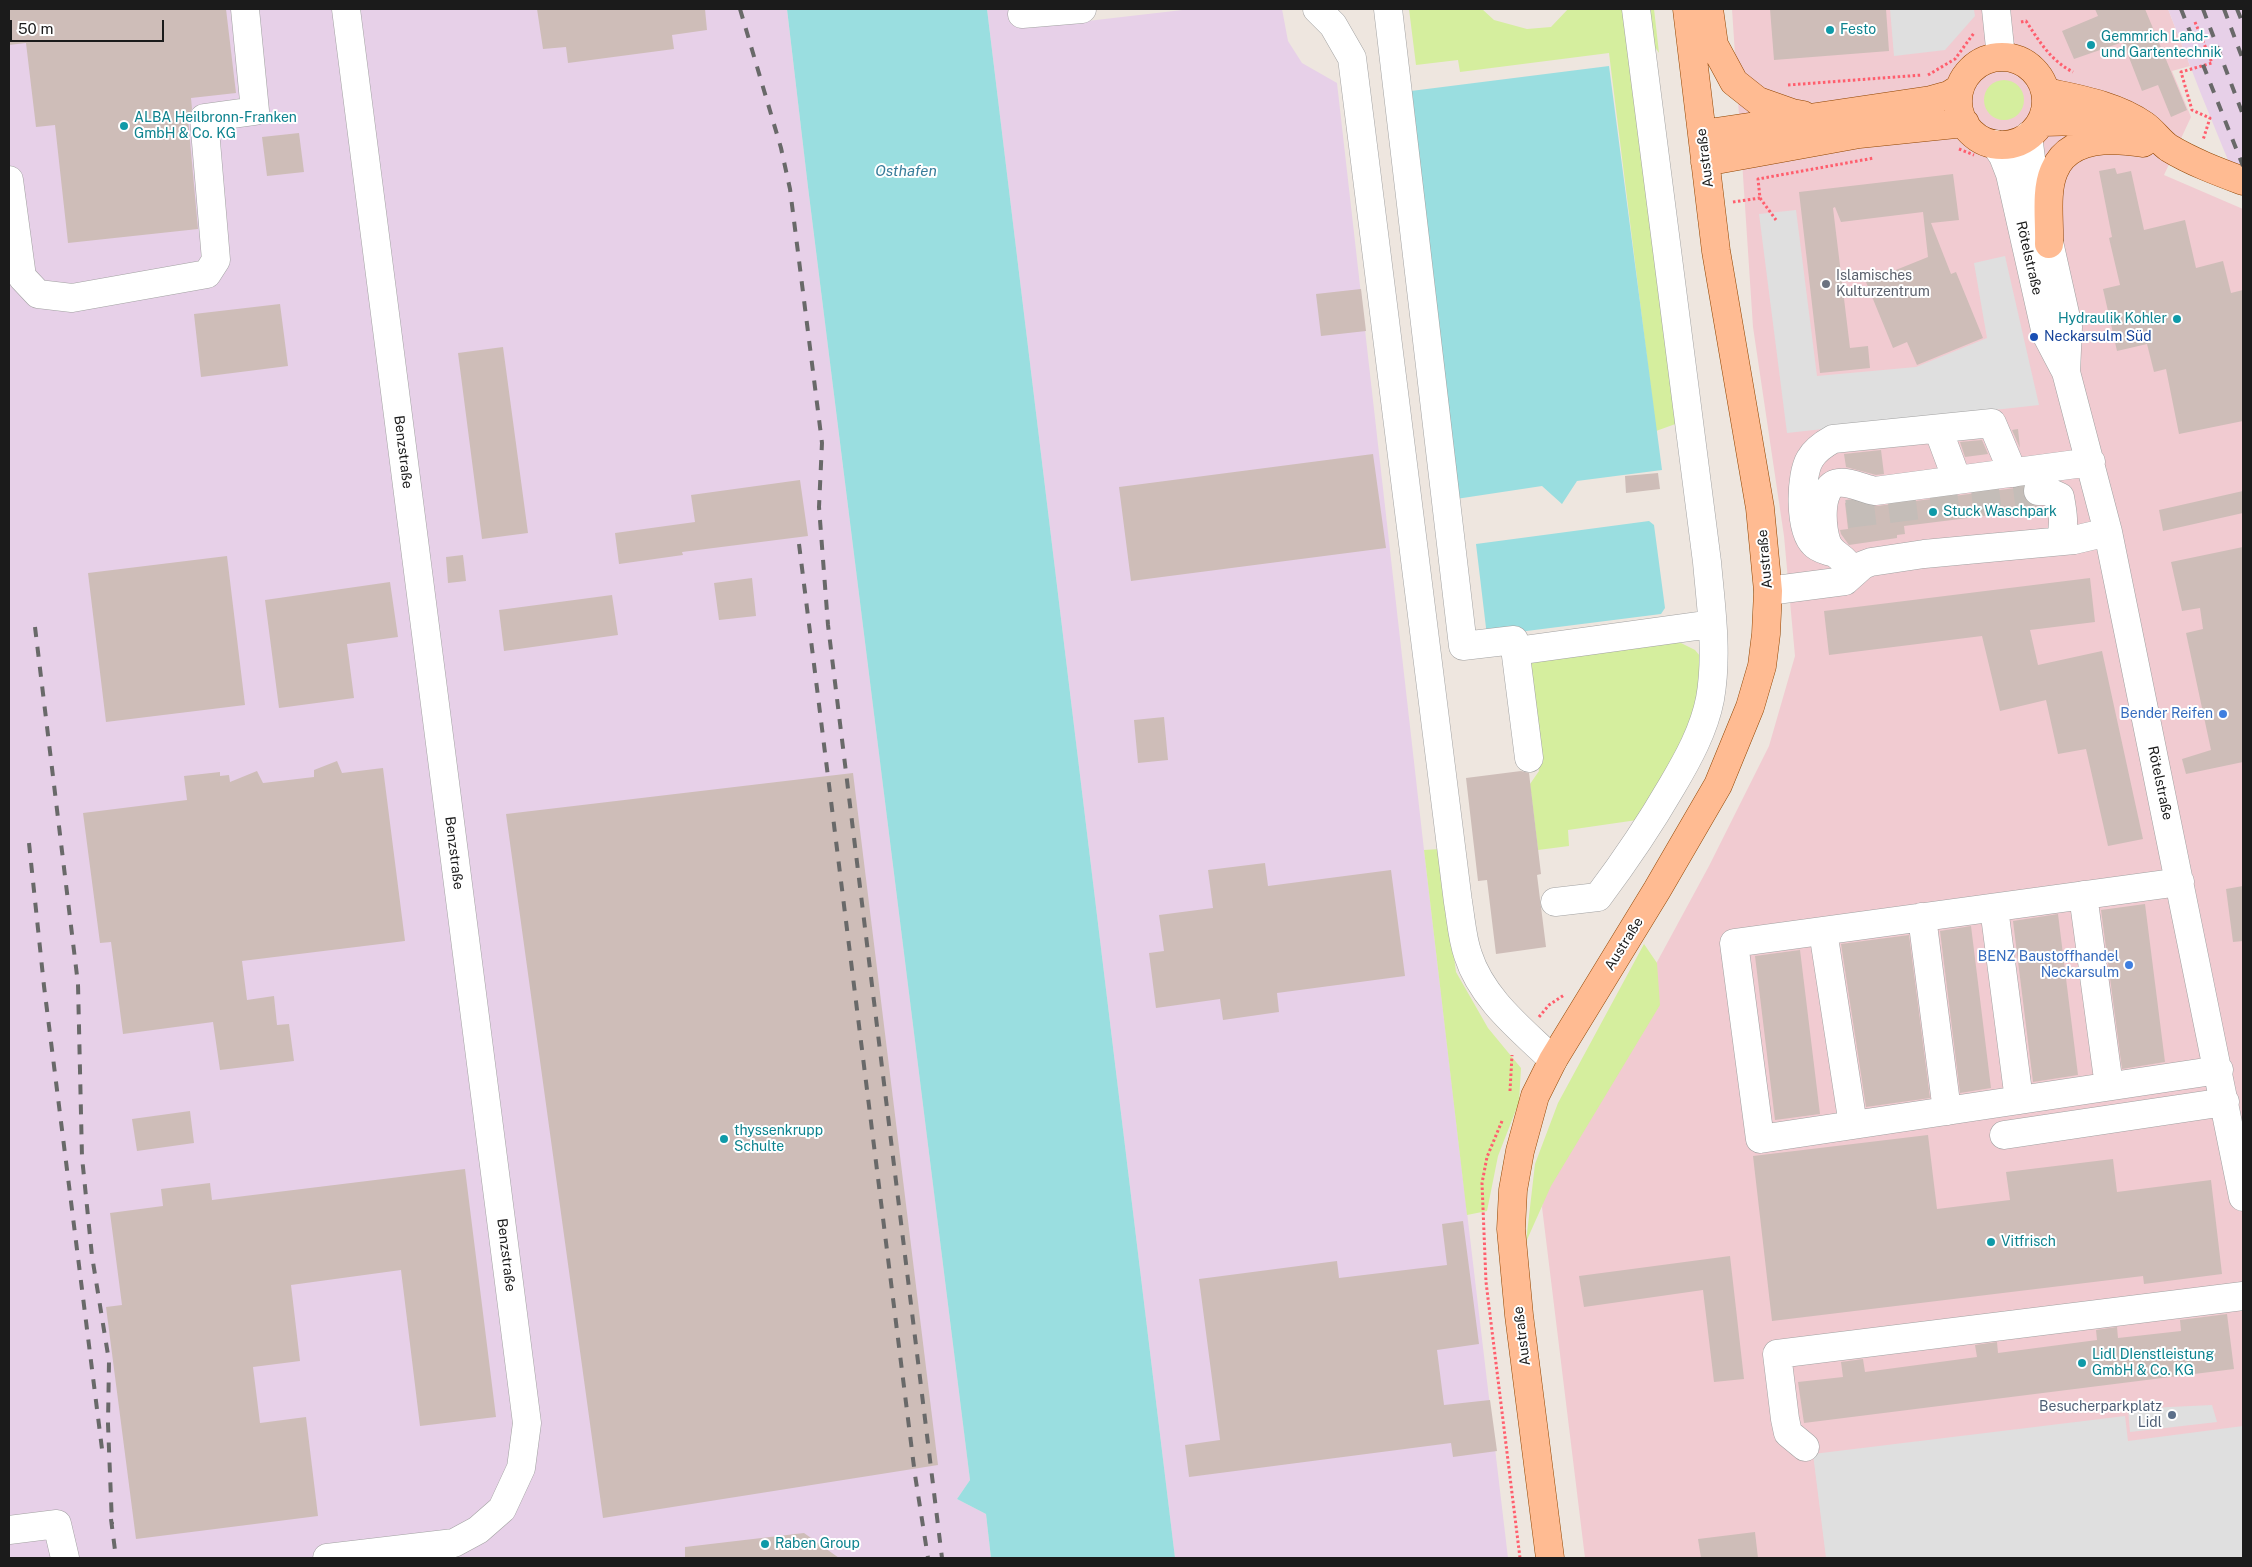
<!DOCTYPE html>
<html>
<head>
<meta charset="utf-8">
<style>
  body { margin:0 }
  #map { position:relative; width:2252px; height:1567px; overflow:hidden; background:#eee6df; font-family:"Public Sans",sans-serif }
  canvas { display:block }
  .frame { position:absolute; inset:0; border:10px solid #1b1b1b; pointer-events:none }
  .scale { position:absolute; left:10px; top:20px; width:154px; height:22px; box-sizing:border-box; border:2px solid #1b1b1b; border-top:0; padding-left:6px; font-size:15px; line-height:18px; white-space:nowrap; color:#1b1b1b; -webkit-text-stroke:4px #fff; paint-order:stroke }
</style>
</head>
<body>
<div id="map">
<canvas width="2252" height="1567"></canvas>
<div class="frame"></div>
<div class="scale">50 m</div>
</div>
<script>
const ctx = document.querySelector('canvas').getContext('2d');
ctx.lineJoin = 'round';
function paint(path, color) { ctx.fillStyle = color; ctx.fill(path, 'evenodd'); }
function strokePath(path, color, width, dash) { ctx.strokeStyle = color; ctx.lineWidth = width; ctx.lineCap = dash ? 'butt' : 'round'; ctx.setLineDash(dash || []); ctx.stroke(path); }
function drawText(font, color, halo, rows, align = 'center') {
  ctx.font = font + ' "Public Sans",sans-serif'; ctx.lineWidth = 4; ctx.setLineDash([]); ctx.textBaseline = 'middle'; ctx.strokeStyle = halo; ctx.fillStyle = color; for (const [text, x, y, turn = 0] of rows) {
    ctx.save(); ctx.translate(x, y); ctx.rotate((+turn || 0) * Math.PI / 180); ctx.textAlign = isNaN(turn) ? turn : align; if (halo) ctx.strokeText(text, 0, 0); ctx.fillText(text, 0, 0); ctx.restore();
  }
}
paint(new Path2D(`
  M1732 9H2168L2190 66 2172 71 2191 117 2164 175 2243 209V1558H1585L1542 1207 1553 1154 1709 866 1769 746 1795 656 1784 536 1753 327Z`), '#f1cbd1');
paint(new Path2D(`
  M9 9H787L808 187 970 1480 957 1499 986 1514 991 1558H9Z
  M987 9H1023L1027 28 1191 9H1282L1288 41 1302 63 1337 83 1424 850 1508 1558H1175Z
  M2168 9H2243V197L2201 94Z`), '#e7d0e8');
paint(new Path2D(`
  M1409 9H1482L1494 20 1527 29 1551 27 1568 9H1631L1681 422 1656 431 1609 53 1460 72 1458 60 1416 65Z
  M1642 9H1654L1659 53 1645 33Z
  M1984 100a20 20 0 1 1 40 0a20 20 0 1 1-40 0Z
  M1679 642 1695 650 1705 662 1701 698 1644 819 1568 830 1569 846 1538 850 1530 784 1539 771 1523 659Z
  M1440 849 1456 972 1488 1028 1521 1068 1519 1102 1498 1156 1487 1211 1467 1215 1424 850Z
  M1644 944 1657 963 1660 1005 1551 1186 1526 1242 1535 1164 1558 1103Z`), '#d5ee9e');
paint(new Path2D(`
  M1890 9H1971L1974 10 1975 16 1945 50 1894 56Z
  M1796 210 1817 376 1916 367 1987 338 1974 263 2005 256 2039 405 1787 433 1759 214Z
  M2212 1405 2217 1422 2130 1432 2128 1409Z
  M2125 1416 2128 1441 2243 1426V1558H1826L1813 1454Z`), '#dfdfdf');
paint(new Path2D(`
  M787 9H987L1175 1558H991L986 1514 957 1499 970 1480 808 187Z
  M1609 66 1662 470 1577 481 1562 504 1542 486 1456 499 1403 92Z
  M1649 521 1654 525 1665 608 1661 614 1487 636 1476 544Z`), '#9adee0');
paint(new Path2D(`
  M9 9H226L236 93 191 98 192 109 188 119 198 229 68 243 55 125 36 127 26 43 9 45Z
  M537 9H705L707 30 672 35 674 49 568 63 566 47 543 49Z
  M1770 9H1886L1889 51 1774 60Z
  M2095 9H2145L2187 110 2171 117 2158 85 2142 91 2123 42 2074 59 2062 31 2098 16Z
  M299 133 304 172 267 176 262 137Z
  M2115 168 2117 174 2131 171 2144 230 2185 220 2196 268 2223 261 2231 293 2243 290V421L2179 434 2166 369 2154 372 2147 344 2117 351 2103 289 2120 285 2109 238 2112 237 2099 171Z
  M1953 174 1959 220 1931 223 1951 274 1956 272 1983 338 1917 365 1907 342 1893 348 1866 282 1928 257 1923 212 1841 222 1835 207 1833 208 1850 348 1868 346 1870 368 1820 373 1799 192Z
  M1361 289 1366 331 1321 336 1316 294Z
  M280 304 288 366 201 377 194 314Z
  M503 347 528 533 482 539 458 353Z
  M2018 429 2020 448 2012 430Z
  M1982 440 1988 454 1965 457 1960 442Z
  M1881 450 1884 474 1876 475 1846 467 1844 454Z
  M1373 454 1386 548 1131 581 1119 487Z
  M1658 473 1660 489 1626 493 1625 476Z
  M800 480 808 536 682 552 683 555 619 564 615 533 695 522 691 495Z
  M2023 487 2025 499 2031 505 2040 507V509L1904 526 1905 534 1897 535V538L1849 545 1841 534 1840 530 1848 529 1845 503 1853 501 1877 506Z
  M2243 491V513L2163 531 2159 510Z
  M2243 547V762L2186 774 2182 759 2211 750 2186 633 2203 629 2200 608 2182 611 2171 562Z
  M463 555 466 581 448 583 446 557Z
  M227 556 245 705 106 722 88 573Z
  M752 578 756 616 719 620 714 583Z
  M2090 578 2095 622 2030 630 2038 665 2102 651 2143 839 2108 846 2086 749 2058 754 2046 700 2000 711 1982 636 1829 655 1824 611Z
  M390 582 398 637 347 644 354 698 279 708 265 600Z
  M612 595 618 635 504 651 499 610Z
  M1164 717 1168 760 1138 763 1134 720Z
  M337 761 342 773 383 768 405 941 242 961 247 1000 274 996 277 1025 289 1024 294 1061 220 1070 213 1022 123 1034 111 942 100 943 83 813 187 800 184 776 220 772V776L229 775 230 782 257 771 263 783 314 777V770Z
  M1521 771 1529 773 1541 874 1537 875 1546 947 1496 954 1487 880 1478 881 1466 778Z
  M853 773 938 1465 603 1518 506 814Z
  M1265 863 1268 886 1391 870 1405 976 1277 993 1279 1012 1223 1020 1220 999 1156 1008 1149 953 1164 951 1159 915 1213 908 1208 870Z
  M2243 886V941L2233 942 2226 889Z
  M2145 904 2165 1062 2122 1069 2101 910Z
  M2058 914 2078 1075 2033 1082 2013 921Z
  M1971 926 1991 1088 1960 1093 1940 931Z
  M1909 935 1930 1098 1866 1107 1841 944Z
  M1800 950 1820 1114 1775 1120 1755 956Z
  M190 1111 194 1143 137 1151 132 1119Z
  M1928 1135 1937 1209 2010 1200 2006 1172 2113 1159 2117 1192 2211 1180 2222 1274 2144 1284 2143 1276 1772 1321 1753 1156Z
  M465 1169 496 1417 420 1426 401 1270 291 1285 300 1361 253 1367 260 1423 306 1417 318 1516 136 1539 106 1307 122 1305 110 1213 163 1206 161 1189 210 1183 212 1200Z
  M1463 1221 1479 1344 1437 1350 1444 1405 1490 1400 1497 1451 1453 1457 1451 1443 1189 1477 1185 1445 1220 1440 1199 1279 1337 1261 1339 1278 1447 1265 1442 1224Z
  M1730 1256 1744 1379 1714 1382 1703 1290 1584 1307 1579 1276Z
  M2227 1314 2234 1369 1804 1423 1798 1382 1843 1377 1841 1362 1863 1359 1865 1372 1977 1357 1975 1345 1997 1342 1998 1353 2097 1340 2096 1330 2117 1327 2118 1338 2181 1331 2180 1320Z
  M1755 1532 1758 1558H1701L1698 1539Z
  M804 1533 839 1558H685V1547Z`), '#cebdb8');
strokePath(new Path2D(`
  M1847 514 2038 491`), '#c4bdb8', 28, [28, 14]);
const minor = new Path2D(`
  M1317 9 1333 25 1352 58 1458 902C1461 919 1462 938 1468 955 1482 999 1521 1029 1553 1060
  M1388 9 1463 646 1514 640 1529 758
  M1996 9 2001 57
  M1022 14 1082 9
  M2028 136 2032 166 2068 327 2066 372
  M1995 144 2003 156 2010 174 2046 334 2066 372 2108 532 2243 1197
  M9 180 22 277 38 294 72 298 207 274 216 260 204 118 255 111 245 9
  M1938 429 1957 480
  M2038 491H2047L2060 497C2063 513 2065 525 2060 540
  M1831 552C1826 550 1818 549 1814 544 1799 530 1800 475 1810 459 1815 450 1824 444 1833 439L1992 423 2013 473
  M1845 581C1858 560 1835 559 1828 545 1821 531 1818 486 1838 483 1849 481 1864 489 1875 491L2091 462
  M1768 591 1845 581 1863 565 1871 562 1924 554 2074 540 2108 532
  M1516 651 1712 624
  M2180 882 1734 943 1760 1139 2219 1070
  M2083 895 2109 1086
  M1555 902 1598 897C1625 861 1650 824 1672 786 1688 759 1704 730 1710 699 1718 654 1711 607 1707 562L1636 9
  M1994 908 2019 1100
  M1922 917 1947 1111
  M1823 931 1853 1125
  M2004 1135 2225 1102
  M1805 1447 1788 1433 1785 1419 1777 1354 2243 1296
  M9 1530 57 1524 65 1558
  M327 1558 454 1543 478 1530 502 1509 521 1468 527 1423 346 9`);
const major = new Path2D(`
  M1709 9 1714 45 1734 82 1758 101 1792 113 1803 115
  M1958 101a44 44 0 1 1 88 0a44 44 0 1 1-88 0Z
  M2046 92C2078 99 2116 105 2144 125 2153 131 2160 142 2169 148 2192 162 2219 172 2243 181
  M2041 122C2075 121 2093 120 2126 135
  M1702 134 1931 100 1949 95 1960 88
  M1705 162 1859 134 1965 123
  M2049 244C2050 222 2045 192 2054 171 2068 136 2112 138 2143 143
  M1550 1558 1519 1315 1511 1229 1513 1190 1520 1151 1535 1096 1553 1060 1657 890 1718 785 1750 707 1762 666 1766 634 1768 591 1760 508 1716 251 1687 9`);
strokePath(minor, '#a2a2a2', 29);
strokePath(major, '#914500', 29);
strokePath(new Path2D(`
  M2021 22 2026 21C2039 41 2051 61 2073 72
  M2195 22 2212 63 2181 72 2192 110 2210 118 2203 140
  M1928 75 1955 59 1974 33
  M1788 85 1922 75
  M1959 149 1974 155
  M1760 198 1776 220
  M1733 202 1760 198 1758 179 1874 158
  M1539 1017 1549 1005 1564 995
  M1510 1091 1512 1055
  M1502 1121 1487 1157 1482 1183 1486 1282 1520 1558`), '#ff5e6d', 3, [2.5, 2.5]);
strokePath(minor, '#fff', 28);
strokePath(major, '#ffbb92', 28);
strokePath(new Path2D(`
  M740 9 781 148 790 189 822 443 819 507 828 625 942 1558
  M2181 9 2243 166
  M2203 9 2243 115
  M2224 9 2243 60
  M2237 9 2243 24
  M799 544 915 1475 928 1558
  M35 627 78 984 82 1157 92 1256 109 1361 108 1424 112 1524
  M29 843 44 986 102 1449
  M111 1519 116 1558`), '#696969', 4, [10, 10]);
for (const [x, y, r, color] of [
  [1830,30,5,"#0f9aa8"],
  [2091,45,5,"#0f9aa8"],
  [124,126,5,"#0f9aa8"],
  [1826,284,5,"#6b7280"],
  [2177,319,5,"#0f9aa8"],
  [2034,337,5,"#1a4fb4"],
  [1933,512,5,"#0f9aa8"],
  [2223,714,5,"#3f7fe0"],
  [2129,965,5,"#3f7fe0"],
  [724,1139,5,"#0f9aa8"],
  [1991,1242,5,"#0f9aa8"],
  [2082,1363,5,"#0f9aa8"],
  [2172,1415,5,"#5c6f8a"],
  [765,1544,5,"#0f9aa8"]
]) { const dot = new Path2D(); dot.arc(x, y, r, 0, 2 * Math.PI); ctx.fillStyle = color; ctx.fill(dot); strokePath(dot, '#fff', 2); }
drawText('14px', '#0d838f', '#fff', [
  ["Festo",1840,30],
  ["Gemmrich Land-",2101,37],
  ["und Gartentechnik",2101,53],
  ["ALBA Heilbronn-Franken",134,118],
  ["GmbH & Co. KG",134,134],
  ["Hydraulik Kohler",2167,319,"right"],
  ["Stuck Waschpark",1943,512],
  ["thyssenkrupp",734,1131],
  ["Schulte",734,1147],
  ["Vitfrisch",2001,1242],
  ["Lidl DIenstleistung",2092,1355],
  ["GmbH & Co. KG",2092,1371],
  ["Raben Group",775,1544]
], 'left');
drawText('14px', '#1b1b1b', '#fff', [
  ["Austraße",1705,158,-97],
  ["Rötelstraße",2029,258,77],
  ["Benzstraße",403,452,83],
  ["Austraße",1765,559,-95],
  ["Rötelstraße",2160,783,78],
  ["Benzstraße",454,853,83],
  ["Austraße",1624,944,-58],
  ["Benzstraße",506,1255,83],
  ["Austraße",1522,1336,-97]
]);
drawText('14px', '#5b616d', '#fff', [
  ["Islamisches",1836,276],
  ["Kulturzentrum",1836,292]
], 'left');
drawText('14px', '#164399', '#fff', [
  ["Neckarsulm Süd",2044,337]
], 'left');
drawText('14px', '#366cbe', '#fff', [
  ["Bender Reifen",2213,714],
  ["BENZ Baustoffhandel",2119,957],
  ["Neckarsulm",2119,973]
], 'right');
drawText('14px', '#4e5e75', '#fff', [
  ["Besucherparkplatz",2162,1407],
  ["Lidl",2162,1423]
], 'right');
drawText('italic 15px', '#387c9a', '#fff', [
  ["Osthafen",906,171]
]);
</script>
</body>
</html>
